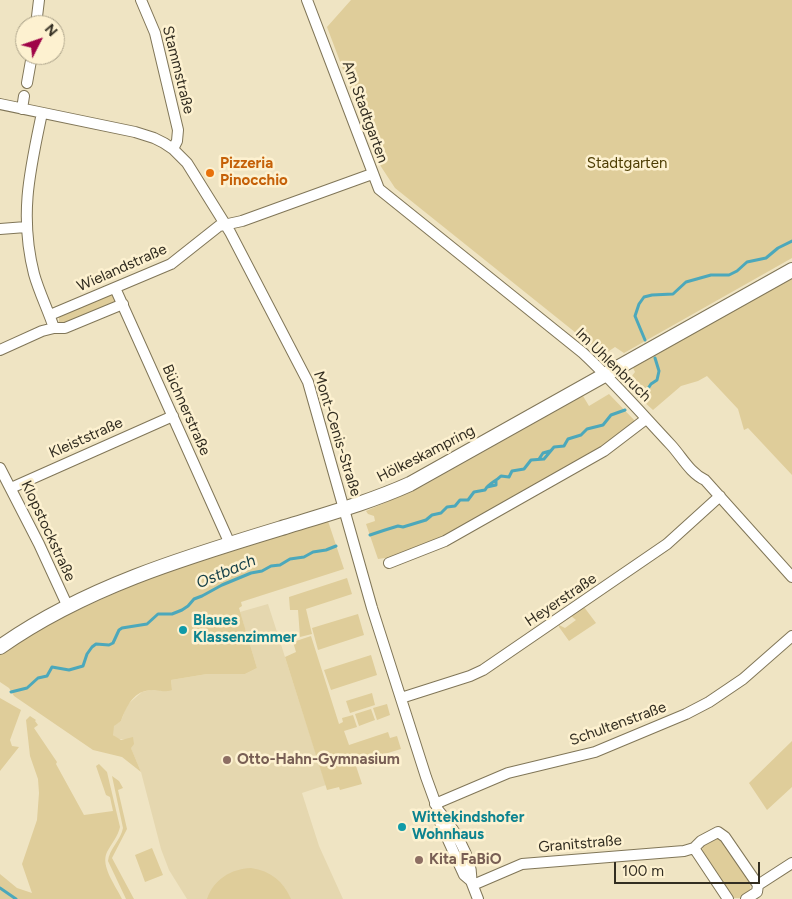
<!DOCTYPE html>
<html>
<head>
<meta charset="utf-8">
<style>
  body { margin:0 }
  #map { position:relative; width:792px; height:899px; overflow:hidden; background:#efe4c3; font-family:Figtree,sans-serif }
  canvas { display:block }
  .north { position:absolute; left:15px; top:15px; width:50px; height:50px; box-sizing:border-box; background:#fdf1d0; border:1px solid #aca38a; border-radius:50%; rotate:49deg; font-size:14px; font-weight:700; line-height:20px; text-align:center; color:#322d21 }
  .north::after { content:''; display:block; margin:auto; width:18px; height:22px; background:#9f0448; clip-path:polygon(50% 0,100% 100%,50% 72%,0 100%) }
  .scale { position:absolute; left:614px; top:862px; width:146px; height:22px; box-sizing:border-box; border:2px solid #322d21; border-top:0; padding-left:6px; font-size:15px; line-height:18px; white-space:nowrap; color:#322d21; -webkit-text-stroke:4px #fdf1d0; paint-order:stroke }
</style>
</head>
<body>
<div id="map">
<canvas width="792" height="899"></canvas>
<div class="north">N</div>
<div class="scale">100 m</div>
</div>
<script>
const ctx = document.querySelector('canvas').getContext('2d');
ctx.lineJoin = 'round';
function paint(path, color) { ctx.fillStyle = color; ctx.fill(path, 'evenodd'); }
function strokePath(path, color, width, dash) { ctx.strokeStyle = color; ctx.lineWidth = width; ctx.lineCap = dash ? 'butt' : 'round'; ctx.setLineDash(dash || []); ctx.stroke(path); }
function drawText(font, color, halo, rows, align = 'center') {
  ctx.font = font + ' Figtree,sans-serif'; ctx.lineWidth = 5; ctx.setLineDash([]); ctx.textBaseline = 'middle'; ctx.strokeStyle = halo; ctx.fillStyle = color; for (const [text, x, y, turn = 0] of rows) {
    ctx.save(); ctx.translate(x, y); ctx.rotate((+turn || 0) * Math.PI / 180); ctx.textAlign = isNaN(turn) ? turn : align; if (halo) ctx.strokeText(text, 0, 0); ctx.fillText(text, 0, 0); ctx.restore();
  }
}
paint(new Path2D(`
  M268 604 326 785 302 793 319 846 343 899H187L169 870 161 849 141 772 127 739H118L113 735 112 729 115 724 121 721 127 705 142 692 155 689 172 690 171 680 207 674H245L257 668 240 612Z`), '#e5d7af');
paint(new Path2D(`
  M351 0H792V258L624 353 615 347 606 353H601L395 188 378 162 327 27Z
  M792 277V475L748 428 744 430 738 409 707 376 698 381 681 386 653 410 630 389 628 381 635 372 633 368Z
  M110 295H113L116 299 113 304 64 324 59 322V317Z
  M609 394 636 422 610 442 449 534 389 559 385 558 378 559 366 524 375 521 374 516 368 514 366 511 421 487 583 396 589 406Z
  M328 521 344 569 241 602 242 606 239 608 257 668 245 674H207L171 680 172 690C162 693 161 690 153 690 134 690 127 705 121 721L114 726 113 735 121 740 133 737 134 744 131 748 141 772 122 757 93 750 14 696 9 688 0 682V654L56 620 151 577Z
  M347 578 352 594 306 609 312 634 300 637 298 610H290L289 597Z
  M584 607 596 623 569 641 559 627V625L565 628 576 620 571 616Z
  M358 614 364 635 318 650 312 628Z
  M311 636 339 724 343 722 342 718 353 715 357 727 344 731 349 745 388 732 390 738 397 736 401 749 355 763 362 784 340 790 339 787 327 790 285 657 296 652 293 642Z
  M371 655 377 675 331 690 324 670Z
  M372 693 375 705 350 713 346 701Z
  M0 698 21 710 10 740 12 746 19 747 0 771Z
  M387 704 390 715 377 720 373 708Z
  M371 709 375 720 359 726 355 714Z
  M30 716 36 720 35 721 38 725 34 728 57 762 56 764 84 815 113 811 110 797 106 795 96 766 99 764 107 772 120 827C118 836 112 843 107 852 100 866 116 886 122 899H0V874L17 888 32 893 22 864 37 820 39 793 38 779 30 756 26 720Z
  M792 741V787L767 810 749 783Z
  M112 776 119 781 123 788 118 790 127 829 112 858 134 899H126L108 861C109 849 121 840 123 828Z
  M717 838 722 840 751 881 750 891 742 898H734L724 888 702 853C701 844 710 842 717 838Z
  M152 848 163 875 145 882 135 855Z
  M251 868C271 871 283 881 291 899H207C214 879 231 869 251 868Z`), '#dfcd9a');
strokePath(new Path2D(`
  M645 340 635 316 639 304 644 297 652 295 673 294 686 282 711 275H729L737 271 747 262 766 258 778 248 792 241
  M639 397 645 393 651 384 657 380 659 371 655 358
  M539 459 543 453 550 451
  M487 487 496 485V481
  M370 535 385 530 398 526 403 527 426 520 432 515 441 513 447 507 455 506 460 500H468L474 492 485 490C489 483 495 482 501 476L509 477 512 471 524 469 531 460 544 459 554 447 564 446 568 439 581 435 587 429 603 425 611 415 625 410
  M11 692 27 688 38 678 47 676 52 667 69 670 83 666 87 654 92 647 96 644 109 645 113 643 119 630 122 628 147 624 158 614H172L182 610 188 606 194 599 202 596 222 585 251 573 262 571 271 566 280 565 290 559 304 557 313 552 326 550 336 546
  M0 888 16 899`), '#4ca8bb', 3);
const street = new Path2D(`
  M141 0 155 33 178 130 177 141 173 149
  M307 0 379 189 583 353C614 382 642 414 671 445 682 457 690 473 705 480L792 577
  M36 25 39 0
  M27 83 32 55
  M0 104 135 132 154 138 164 143 173 149 187 163 230 232 308 382 372 608 426 777 438 810 439 820 464 875 471 881 478 899
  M22 109 24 96
  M42 113C30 170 19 215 34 274 39 292 48 310 54 328
  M0 229 26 227
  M115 288 230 544
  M50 315 171 264 219 226 242 221 372 174
  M0 350 42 331 54 328H65L123 304
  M0 468 39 544 68 607
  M11 488 173 416
  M389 563 445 541 604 451 646 419
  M401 698 470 676 483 670 667 544 720 496
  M435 804 508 773 595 752 686 714 709 702 743 679 792 636
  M438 810C452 826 474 859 471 881
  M473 885 522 864 684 851 694 848
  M758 885 792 863
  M728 899 694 848 701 841 718 832 725 837 758 885 757 892 746 899`);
const secondary = new Path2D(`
  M0 647C85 587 186 557 285 527 327 514 370 502 410 484L792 270`);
strokePath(street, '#807658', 12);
strokePath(secondary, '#807658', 16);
strokePath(street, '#fff', 10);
strokePath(secondary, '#fff', 14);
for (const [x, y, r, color] of [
  [210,173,5,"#e8710a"],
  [183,630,5,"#0f9aa8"],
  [227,760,5,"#8d6e63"],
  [402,827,5,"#0f9aa8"],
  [419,860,5,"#8d6e63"]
]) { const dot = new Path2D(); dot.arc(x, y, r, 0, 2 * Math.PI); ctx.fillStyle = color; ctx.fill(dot); strokePath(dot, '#fdf1d0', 2); }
drawText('15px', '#322d21', '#fdf1d0', [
  ["Stammstraße",178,70,76],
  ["Am Stadtgarten",365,112,70],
  ["Wielandstraße",122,268,-24],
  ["Im Uhlenbruch",613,365,44],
  ["Büchnerstraße",186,410,66],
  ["Mont-Cenis-Straße",337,434,73],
  ["Kleiststraße",86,438,-24],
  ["Hölkeskampring",426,454,-27],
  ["Klopstockstraße",48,531,65],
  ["Heyerstraße",561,600,-34],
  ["Schultenstraße",618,724,-20],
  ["Granitstraße",580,844,-5]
]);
drawText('bold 15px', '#c56008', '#fdf1d0', [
  ["Pizzeria",220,164],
  ["Pinocchio",220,181]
], 'left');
drawText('15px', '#4d3d03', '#fdf1d0', [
  ["Stadtgarten",627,164]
]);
drawText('bold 15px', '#0d838f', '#fdf1d0', [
  ["Blaues",193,621],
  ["Klassenzimmer",193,638],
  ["Wittekindshofer",412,818],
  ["Wohnhaus",412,835]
], 'left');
drawText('bold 15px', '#785e54', '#fdf1d0', [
  ["Otto-Hahn-Gymnasium",237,760],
  ["Kita FaBiO",429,860]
], 'left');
drawText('italic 16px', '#133e46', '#fdf1d0', [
  ["Ostbach",226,572,-23]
]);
</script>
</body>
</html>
